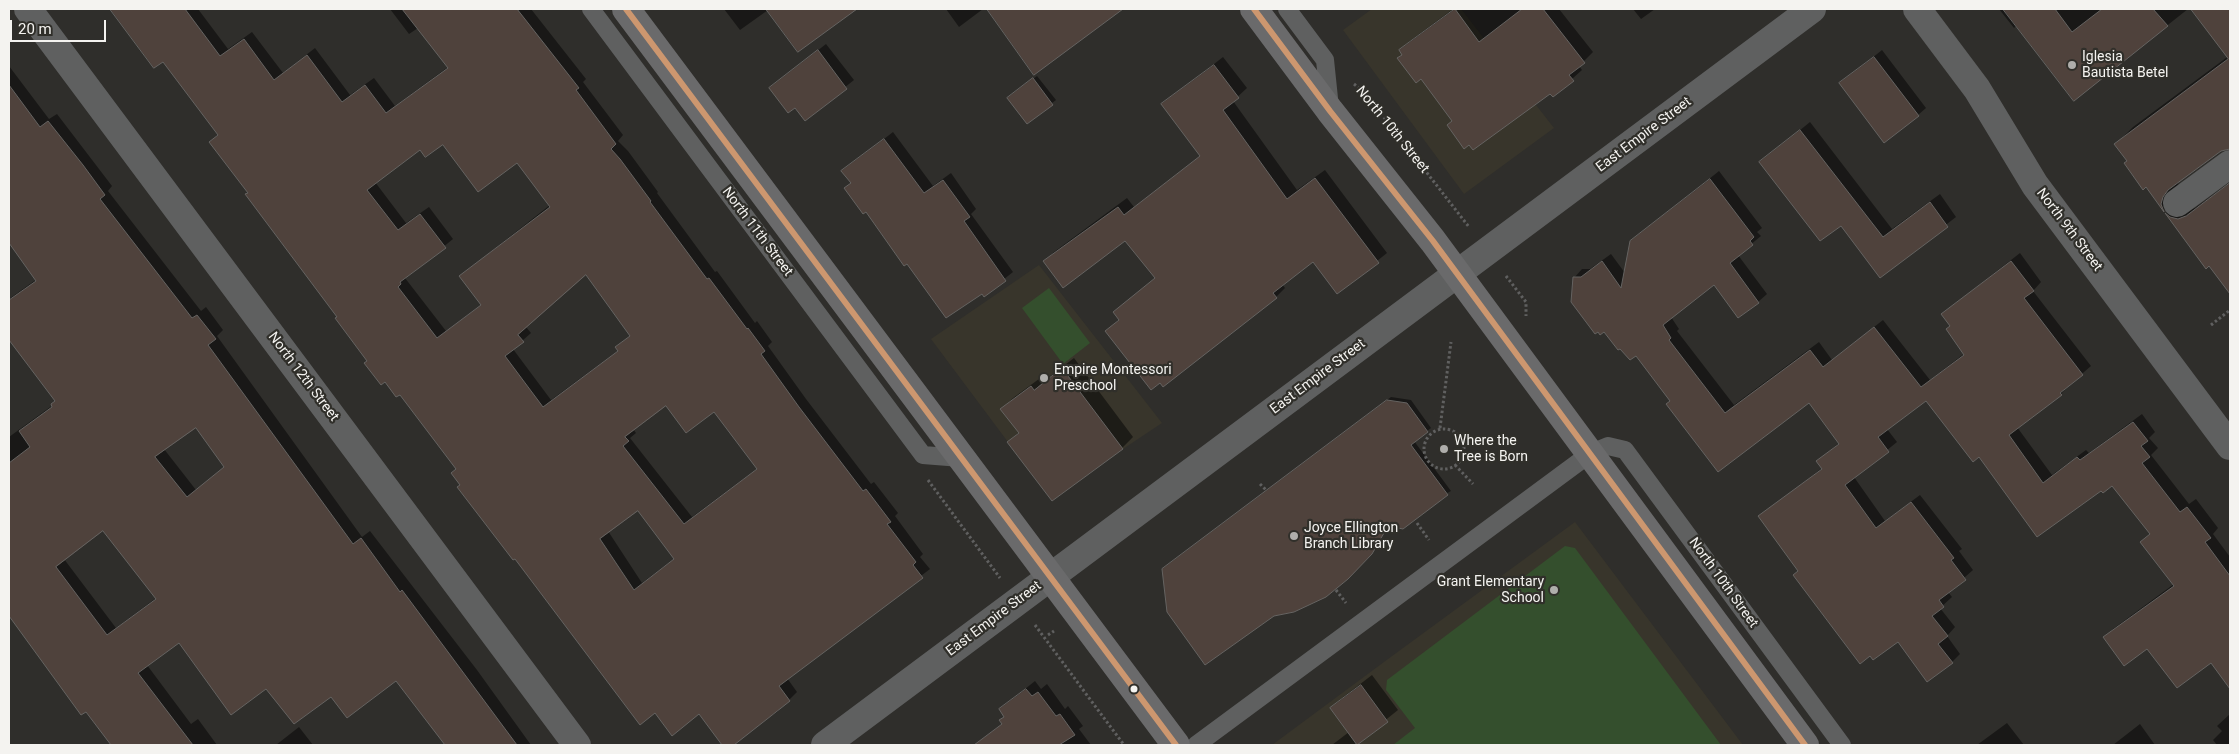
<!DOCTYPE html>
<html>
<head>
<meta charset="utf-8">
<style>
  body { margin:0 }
  #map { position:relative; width:2239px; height:754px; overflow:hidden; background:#2f2e2b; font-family:Roboto,sans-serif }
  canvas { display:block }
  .frame { position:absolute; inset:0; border:10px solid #f4f3f0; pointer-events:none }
  .scale { position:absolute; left:10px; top:20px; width:96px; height:22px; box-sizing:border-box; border:2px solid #f4f3f0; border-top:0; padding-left:6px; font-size:15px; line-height:18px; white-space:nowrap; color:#f4f3f0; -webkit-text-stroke:4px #302f2a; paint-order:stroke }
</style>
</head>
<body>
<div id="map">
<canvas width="2239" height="754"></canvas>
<div class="frame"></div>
<div class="scale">20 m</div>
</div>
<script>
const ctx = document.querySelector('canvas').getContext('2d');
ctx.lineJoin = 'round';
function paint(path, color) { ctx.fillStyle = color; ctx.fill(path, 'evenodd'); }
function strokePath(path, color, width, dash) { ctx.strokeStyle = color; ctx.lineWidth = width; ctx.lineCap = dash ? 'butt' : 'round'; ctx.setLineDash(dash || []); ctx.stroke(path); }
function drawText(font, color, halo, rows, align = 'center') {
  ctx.font = font + ' Roboto,sans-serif'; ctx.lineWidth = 4.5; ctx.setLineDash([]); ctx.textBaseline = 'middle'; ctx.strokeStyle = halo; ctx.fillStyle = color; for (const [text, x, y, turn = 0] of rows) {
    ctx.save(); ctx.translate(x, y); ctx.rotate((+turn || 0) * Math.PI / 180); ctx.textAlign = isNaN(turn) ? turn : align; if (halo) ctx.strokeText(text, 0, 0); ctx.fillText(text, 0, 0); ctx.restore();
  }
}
paint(new Path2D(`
  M1372 9H1461L1554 128 1464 194 1343 30Z
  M1039 265 1162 423 1123 449 1052 501 931 339Z
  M1575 522 1743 745H1272L1388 659Z`), '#38352b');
paint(new Path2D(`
  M1049 288 1090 343 1063 364 1022 308Z
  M1565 546 1575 548 1721 745H1393L1415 728 1386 690 1387 680Z`), '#344f2d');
paint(new Path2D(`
  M110 9H198L228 49 252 32 283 73 315 48 350 95 374 78 395 106 448 67 418 28 409 34 390 9H531L586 79 583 82 623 135 618 141 628 151 658 192 657 193 715 272 717 271 755 323 757 321 772 342 768 346 806 399 871 484 874 482 898 513 895 516 923 554 920 557 930 569 787 678 797 692 777 712 729 745H723L699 713 655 711 461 485 457 469 400 393 368 361 339 316 211 142 218 134 163 60 155 67ZM443 143 517 161 550 205 460 276 482 304 446 331 405 278 453 239 429 207 406 223 375 182 420 148ZM586 273 631 335 616 347 619 350 551 400 513 349 531 333 526 327ZM666 404 715 411 758 468 692 517 630 438 636 433 633 429ZM638 509 675 558 642 583 608 531Z
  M724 9H853L849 13 768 10 740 30Z
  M946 9H983L959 27Z
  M1055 9H1121L1034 73 1022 33Z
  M1453 9H1559L1593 52 1579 66 1582 70 1553 96 1550 92 1403 54 1400 50 1410 41Z
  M1633 9H1655L1641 19Z
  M1999 9H2188L2074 99 2017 25 2014 28Z
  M2193 9H2230V23L2213 36Z
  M826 44 854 80 805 119 795 106 770 88Z
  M1882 50 1926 108 1918 115 1841 83Z
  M2230 55V148L2220 150 2179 180 2178 186 2181 193 2164 210 2116 144 2133 127Z
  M1223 57 1247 88 1233 101 1297 190 1325 170 1387 253 1337 293 1313 260 1282 284 1285 288 1276 297 1160 381 1107 331 1119 319 1114 312 1156 277 1126 239 1045 261 1054 252 1127 198 1134 207 1201 155 1163 104Z
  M9 66 49 119 57 114 112 186 108 191 201 311 206 307 223 330 217 336 362 537 370 531 477 670 531 745H443L445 743 396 679 331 695 266 687 166 622 147 665 191 724 198 719 217 745H112L9 612V437L53 405 56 400 9 325V299L37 279 9 243ZM196 427 225 466 196 490 164 449ZM103 530 156 598 116 628 64 559Z
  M1037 76 1056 100 1027 122 1012 95Z
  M1810 122 1892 229 1940 194 1956 217 1880 276 1841 224 1761 162Z
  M893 132 933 186 951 173 976 209 971 214 1013 272 984 295 852 183 843 171Z
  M1719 171 1762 228 1757 232 1761 236 1738 255 1767 294 1758 302 1714 284 1671 317 1679 329 1677 331 1734 405 1819 342 1832 360 1883 320 1930 380 1965 353 1951 326 1942 314 2020 253 2041 282 2033 291 2091 366 2069 385 2061 394 2017 427 2052 475 2086 450 2089 453 2142 414 2155 432 2149 438 2158 448 2151 455 2189 504 2196 499 2218 528 2213 534 2230 557V687L2211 661 2105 637 2113 629 2174 584 2142 542 2151 533 2112 484 2102 489 2037 535 1979 455 1927 400 1887 429 1897 442 1854 477 1885 521 1920 495 1962 549 1959 551 1973 570 1948 592 1952 597 1940 608 1955 627 1947 636 1960 654 1952 662 1898 641 1799 570 1760 517 1822 468 1817 462 1840 442 1809 402 1718 470 1671 400 1574 278 1582 269H1590L1611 254 1625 273 1631 242Z
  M2230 183V273L2221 280 2209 264 2206 267 2166 213 2173 206 2187 211 2195 208Z
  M1074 358 1133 437 1122 448 1009 442 1019 432 1002 409 1013 398 1043 376 1045 380Z
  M1391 397 1411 400 1431 428 1414 441 1451 491 1389 525 1375 549 1347 578 1167 566Z
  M1372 675 1398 710 1358 742 1360 745H1332L1349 732 1331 708 1342 698Z
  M1035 681 1041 689 1047 684 1065 709 1068 706 1083 726 1079 729 1091 745H974L1003 723 1005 716 1000 709Z
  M2230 714V745H2217L2213 740 2222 731 2217 726Z
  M2007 723 2024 745H1977Z
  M2140 724 2155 745H2113Z
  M299 727 313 745H276Z`), '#0007');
const building = new Path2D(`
  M110 9H185L220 56 244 39 274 80 307 55 342 102 365 85 386 113 448 68 402 9H517L579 88 576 90 616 144 611 149 620 159 651 201 650 202 707 279 709 278 747 329 748 328 765 351 761 354 799 407 863 491 866 489 891 522 887 524 916 562 913 565 923 578 779 686 790 701 734 745H722L699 714 672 736 655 713 640 725 515 559 513 560 457 487 460 485 451 473 456 469 400 395 396 397 385 382 381 385 364 363 367 361 335 318 337 317 245 194 248 193 209 142 218 135 163 62 154 68ZM443 145 478 192 517 163 550 207 459 276 481 305 437 338 398 287 401 284 400 282 446 248 420 214 398 230 367 190 420 150 425 157ZM586 275 630 336 615 347 618 351 543 407 505 356 524 342 518 335ZM666 406 686 433 714 412 757 469 684 524 623 446 629 441 625 437ZM638 511 674 559 634 590 600 539Z
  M766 9H857L798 52Z
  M987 9H1123L1034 75Z
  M1455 9 1479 42 1522 9H1543L1585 63 1569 75 1574 81 1553 97 1550 94 1473 150 1469 145 1464 149 1447 125 1452 121 1421 79 1416 83 1397 58 1402 55 1399 50Z
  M2003 9H2055L2072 32 2102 9H2153L2168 26 2074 101Z
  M2191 9H2230V149L2221 151 2168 190 2163 197 2161 204 2164 212 2146 187 2143 190 2124 163 2127 161 2114 144 2228 59Z
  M818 50 847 89 805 121 795 108 788 113 769 88Z
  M1874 57 1919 116 1884 143 1839 83Z
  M1214 65 1239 98 1223 110 1287 199 1315 178 1379 263 1337 294 1313 262 1273 293 1277 298 1163 387 1160 383 1151 390 1105 331 1119 320 1113 312 1155 278 1125 241 1063 288 1043 261 1118 207 1124 215 1200 156 1161 104Z
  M1033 78 1053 105 1027 124 1007 98Z
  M9 85 40 127 48 121 83 165 105 195 100 199 192 318 197 315 216 339 208 345 353 544 361 538 400 592 402 590 517 745H445L396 681 347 718 331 697 294 724 266 689 231 715 179 643 138 673 193 745H111L86 712 81 715 9 616V463L30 447 19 431 52 407 51 404 55 401 9 340V300L36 281 9 243ZM196 428 224 467 187 497 155 457ZM103 531 156 599 107 635 56 567Z
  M1800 130 1883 237 1930 202 1948 227 1880 278 1841 226 1820 241 1759 162Z
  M884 139 924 193 943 180 970 217 964 221 1006 281 984 297 982 294 946 318 907 264 904 266 866 212 863 214 844 188 851 183 841 171Z
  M1710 179 1754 237 1750 241 1753 245 1730 263 1759 303 1738 318 1714 285 1663 325 1671 338 1669 340 1725 413 1810 350 1823 367 1874 327 1921 387 1964 355 1946 329 1950 326 1941 314 2011 261 2034 291 2024 298 2083 375 2060 393 2062 395 2009 435 2043 483 2077 457 2080 460 2133 422 2148 441 2141 446 2150 457 2142 463 2180 512 2187 507 2211 538 2205 542 2230 576V689L2211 663 2177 688 2147 649 2124 666 2103 637 2174 586 2140 542 2150 534 2112 486 2103 493 2101 491 2037 537 1979 457 1973 462 1926 401 1878 437 1889 452 1845 485 1876 528 1911 502 1954 558 1951 560 1966 580 1939 600 1944 607 1932 616 1948 636 1938 644 1953 663 1927 682 1898 642 1873 660 1870 656 1860 664 1793 575 1798 571 1758 516 1822 469 1816 461 1839 444 1809 403 1718 472 1666 404 1670 401 1636 356 1630 360 1620 349 1618 350 1604 332 1600 335 1598 332 1595 334 1571 302 1573 277H1581L1602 261 1621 288 1630 241Z
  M2230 183V294L2209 266 2206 269 2165 213 2170 217 2178 219 2186 216Z
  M1062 368 1123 449 1052 501 1007 442 1019 433 1000 409 1031 386 1034 390Z
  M1387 400 1407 403 1428 432 1411 445 1448 495 1403 529 1388 526 1372 554 1348 579 1326 597 1294 612 1274 616 1205 665 1167 612 1162 569Z
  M1361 685 1388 722 1357 745 1330 708Z
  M1026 689 1032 696 1038 692 1056 716 1060 714 1075 735 1059 745H974L1002 724 999 720 1004 717 999 709Z`);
paint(building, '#4f423c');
strokePath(building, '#656361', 1);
strokePath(new Path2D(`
  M1354 84 1365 93 1469 227
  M1506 276 1526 302V316
  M2211 325 2230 310
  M1440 428 1451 342
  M1424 449a20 20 0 1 1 40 0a20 20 0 1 1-40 0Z
  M1455 465 1473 484
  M928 480 1000 578
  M1260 484 1266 490
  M1417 523 1429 540
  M1336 590 1346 603
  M1035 625 1124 745
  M1048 635 1054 631`), '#606060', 3, [2.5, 2.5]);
strokePath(new Path2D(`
  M591 9 923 455 961 458
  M1287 9 1325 60 1330 108
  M1196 745 1591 453 1608 446 1625 450 1842 745`), '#5f6060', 18);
strokePath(new Path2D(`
  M1917 9 1977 89 2035 185 2230 446
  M2177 203 2230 164`), '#5f6060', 28);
strokePath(new Path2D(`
  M28 9 577 745
  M825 745 1812 9`), '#5f6060', 28);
strokePath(new Path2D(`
  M626 9 1176 745
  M1254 9 1330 111 1433 241 1805 745`), '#6a6a6b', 28);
strokePath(new Path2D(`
  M626 9 1176 745
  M1254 9 1330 111 1433 241 1805 745`), '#cd976f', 6);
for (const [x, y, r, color] of [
  [2072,65,5,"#afaeab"],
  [1044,378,5,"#afaeab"],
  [1444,449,5,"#afaeab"],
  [1294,536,5,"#afaeab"],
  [1554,590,5,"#afaeab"],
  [1134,689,4.5,"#f4f3f0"]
]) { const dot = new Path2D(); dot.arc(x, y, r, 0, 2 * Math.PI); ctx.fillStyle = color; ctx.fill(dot); strokePath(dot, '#302f2a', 2); }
drawText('14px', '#f4f3f0', '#302f2a', [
  ["Iglesia",2082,57],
  ["Bautista Betel",2082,73],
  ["Empire Montessori",1054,370],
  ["Preschool",1054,386],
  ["Where the",1454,441],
  ["Tree is Born",1454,457],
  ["Joyce Ellington",1304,528],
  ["Branch Library",1304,544],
  ["Grant Elementary",1544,582,"right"],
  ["School",1544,598,"right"]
], 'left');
drawText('14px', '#f4f3f0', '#302f2a', [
  ["North 10th Street",1392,130,51],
  ["East Empire Street",1644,135,-37],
  ["North 9th Street",2069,230,53],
  ["North 11th Street",757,232,53],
  ["North 12th Street",303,377,53],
  ["East Empire Street",1318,377,-37],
  ["North 10th Street",1723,583,54],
  ["East Empire Street",994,619,-37]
]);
</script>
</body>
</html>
